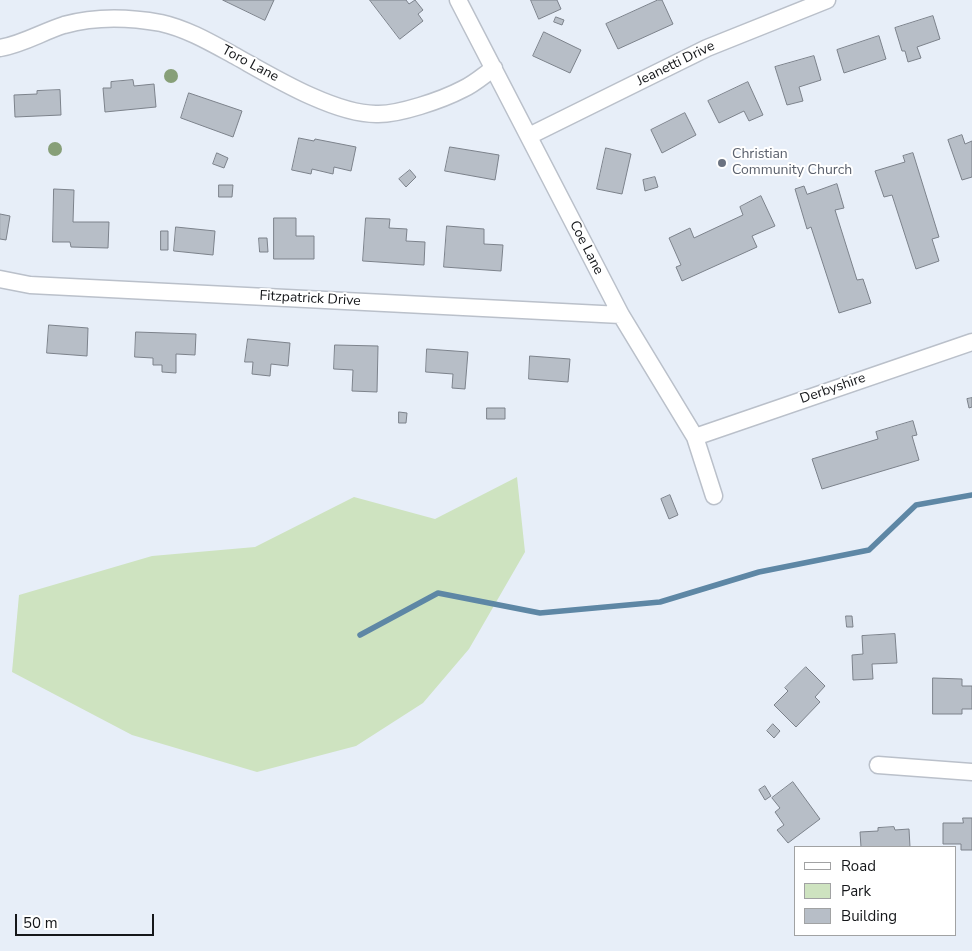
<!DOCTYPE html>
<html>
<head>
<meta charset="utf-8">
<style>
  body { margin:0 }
  #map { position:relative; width:972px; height:951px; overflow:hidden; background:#e7eef8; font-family:"Nunito Sans",sans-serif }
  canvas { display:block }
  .legend { position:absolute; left:794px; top:846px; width:162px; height:90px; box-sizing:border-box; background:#fff; border:1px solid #a1a2a3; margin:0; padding:6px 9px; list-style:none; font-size:15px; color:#15171a }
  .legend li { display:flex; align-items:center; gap:10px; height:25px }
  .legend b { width:25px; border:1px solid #a1a2a3 }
  .scale { position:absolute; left:15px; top:914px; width:139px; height:22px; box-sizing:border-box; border:2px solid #15171a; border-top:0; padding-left:6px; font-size:15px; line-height:18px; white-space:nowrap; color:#15171a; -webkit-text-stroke:4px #fff; paint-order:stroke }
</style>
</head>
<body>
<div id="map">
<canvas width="972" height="951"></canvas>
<ul class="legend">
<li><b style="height:6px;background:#fff"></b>Road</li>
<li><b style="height:14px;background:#cee3c0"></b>Park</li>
<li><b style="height:14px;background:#b7bec7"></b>Building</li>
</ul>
<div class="scale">50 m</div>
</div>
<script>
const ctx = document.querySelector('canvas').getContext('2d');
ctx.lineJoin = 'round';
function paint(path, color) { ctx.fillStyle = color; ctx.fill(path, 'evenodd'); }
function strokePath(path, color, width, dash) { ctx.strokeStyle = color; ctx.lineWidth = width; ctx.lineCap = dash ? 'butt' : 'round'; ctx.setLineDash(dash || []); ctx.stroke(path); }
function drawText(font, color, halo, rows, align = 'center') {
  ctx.font = font + ' "Nunito Sans",sans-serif'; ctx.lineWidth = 4; ctx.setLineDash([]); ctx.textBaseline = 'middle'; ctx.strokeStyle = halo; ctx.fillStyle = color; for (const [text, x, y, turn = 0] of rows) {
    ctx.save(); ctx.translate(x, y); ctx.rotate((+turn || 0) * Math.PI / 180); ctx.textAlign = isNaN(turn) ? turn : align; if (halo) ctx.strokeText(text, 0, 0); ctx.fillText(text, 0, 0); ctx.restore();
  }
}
paint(new Path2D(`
  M517 477 525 552 469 649 423 703 356 746 257 772 132 735 12 672 19 595 152 556 255 547 354 497 435 519Z`), '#cee3c0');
strokePath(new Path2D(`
  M360 635 438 593 540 613 660 602 759 572 869 550 916 505 972 495`), '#5e87a5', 5.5);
const building = new Path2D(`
  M223 0H274L265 20Z
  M370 0H406L409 4 415 0 423 10 418 14 423 21 400 39Z
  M531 0H557L561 9 539 19Z
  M658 0H662L673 24 618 49 606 24Z
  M933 16 940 39 917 47 921 58 908 62 905 51H902L895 28Z
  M556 17 564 20 562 25 554 22Z
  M544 32 581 50 570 73 533 56Z
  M879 36 886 59 844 73 837 50Z
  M814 56 821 80 799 87 803 101 787 105 775 67Z
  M133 80 134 86 154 84 156 107 105 112 103 88H111V82Z
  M748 82 763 115 749 121 744 111 719 123 708 101Z
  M60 90 61 115 15 117 14 95 37 94V91Z
  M189 93 242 111 233 137 181 118Z
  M685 113 696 135 662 153 651 130Z
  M962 135 965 144 972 141V177L962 180 948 140Z
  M299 138 314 141 315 139 356 147 351 171 334 167 333 174 312 169 311 174 292 170Z
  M450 147 499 155 495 180 445 171Z
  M606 148 631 154 622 194 597 189Z
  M217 153 228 158 224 168 213 164Z
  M913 153 939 237 932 239 939 261 916 269 892 195 884 197 875 171 905 162 903 156Z
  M410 170 416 177 406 187 399 179Z
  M655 177 658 187 645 191 643 180Z
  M837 184 844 208 835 210 857 280 863 279 871 303 839 313 811 227 807 229 795 189 804 186 807 194Z
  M219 185H233L232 197H219Z
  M54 189 74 190 73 222H109L108 248 71 247 70 242H53Z
  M761 196 775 226 752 236 757 247 682 281 676 267 681 265 669 238 690 228 694 238 743 215 740 207Z
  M0 214 10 216 6 240 0 239Z
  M274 218H296V236H314V259H274Z
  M366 218 390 219 389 228 407 229 406 241 425 242 424 265 363 261Z
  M447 226 484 229V244L503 245 501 271 444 267Z
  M176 227 215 231 213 255 174 251Z
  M161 231H168V250H161Z
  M259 238H267L268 252H260Z
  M49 325 88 328 87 356 47 353Z
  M136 332 196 334 195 355 176 354V373L162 372V365H153V358L135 357Z
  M248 339 290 343 288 366 271 364 270 376 252 374 253 362H245Z
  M335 345 378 346 377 392 352 391 353 370 334 369Z
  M427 349 468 352 465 389 452 388 453 374 426 372Z
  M530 356 570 359 568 382 529 379Z
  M972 398V407L969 408 967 399Z
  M487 408H505V419H487Z
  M399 412 407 413 406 423H399Z
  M913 421 917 435 912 436 919 460 822 489 812 459 878 439 876 432Z
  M670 495 678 515 669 519 661 499Z
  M846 616H852L853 627H847Z
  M895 634 897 663 872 664 873 679 853 680 852 655 863 654 862 636Z
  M806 667 825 686 815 697 820 702 796 727 774 705 788 691 785 688Z
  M933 678 962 679V686H972V709H962V714H933Z
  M773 724 780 731 774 738 767 731Z
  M793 782 820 819 788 843 777 830 784 825 775 812 780 808 772 798Z
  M765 786 771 796 765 800 759 790Z
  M963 818H972V850H961V844H943V823H963Z
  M894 827 895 830 909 829 910 847H861L860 832 878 831V828Z`);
paint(building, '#b7bec7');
strokePath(building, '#7c828b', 1);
const street = new Path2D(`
  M458 0 621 315 695 437 714 496
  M0 48C23 44 42 32 64 25 96 16 128 17 161 23 188 29 213 44 237 57 273 77 334 114 376 114 398 115 442 100 463 89 474 84 484 75 494 68
  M529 136 707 48 827 0
  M0 279 30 285 621 315
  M695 437 972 342
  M878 765 972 772`);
strokePath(street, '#bac0ca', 19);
strokePath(street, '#fff', 16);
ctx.fillStyle = '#879f78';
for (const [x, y] of [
  [171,76],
  [55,149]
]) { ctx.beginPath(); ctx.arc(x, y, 7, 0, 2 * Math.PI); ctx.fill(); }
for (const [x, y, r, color] of [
  [722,163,5,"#6b7280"]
]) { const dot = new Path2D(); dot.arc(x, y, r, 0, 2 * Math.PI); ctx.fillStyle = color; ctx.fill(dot); strokePath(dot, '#fff', 2); }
drawText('14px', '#15171a', '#fff', [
  ["Toro Lane",250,64,28],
  ["Jeanetti Drive",676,64,-26],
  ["Coe Lane",586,248,63],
  ["Fitzpatrick Drive",310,299,3],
  ["Derbyshire",833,389,-19]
]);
drawText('14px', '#5b616d', '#fff', [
  ["Christian",732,155],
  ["Community Church",732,171]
], 'left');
</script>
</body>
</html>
